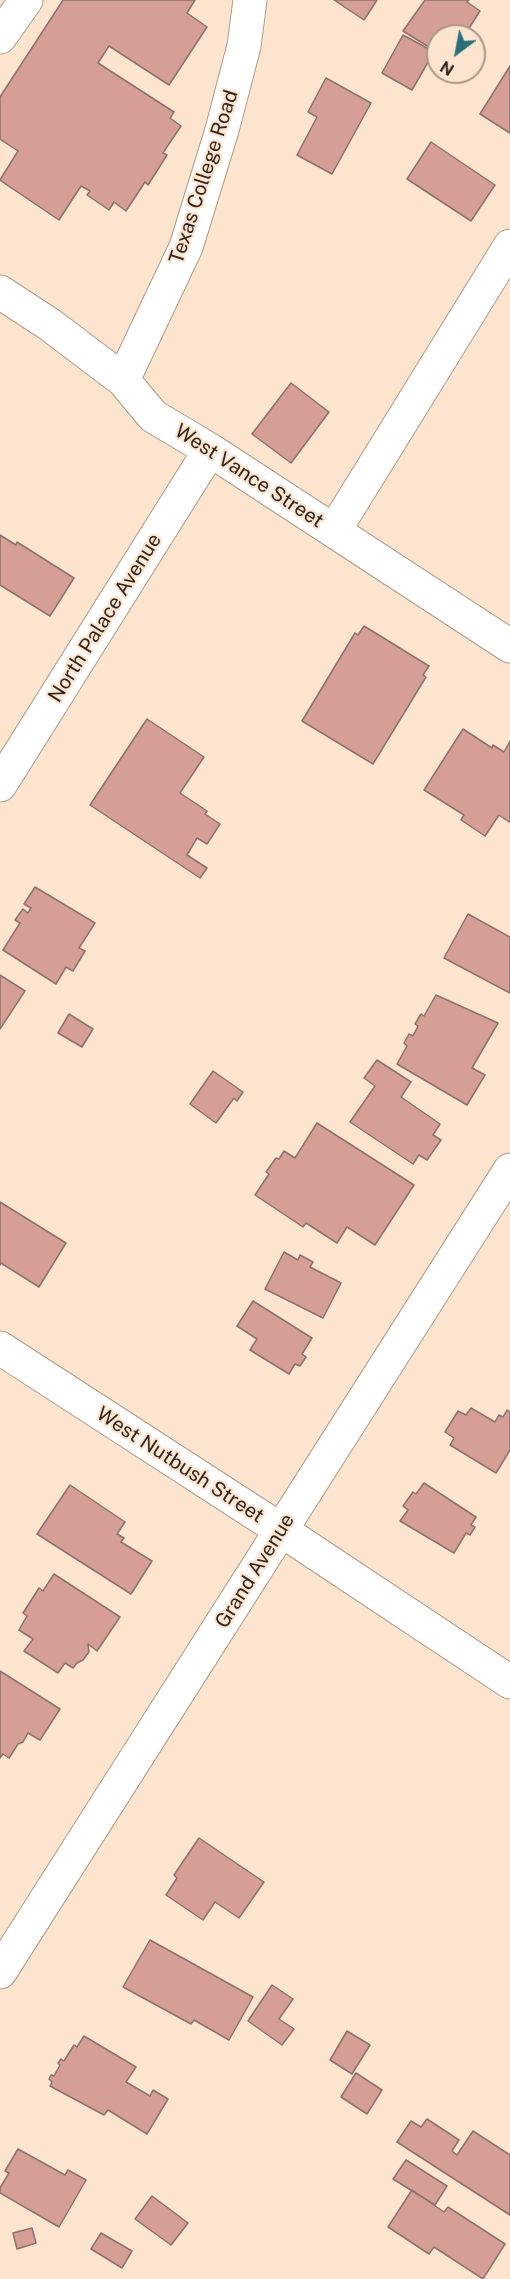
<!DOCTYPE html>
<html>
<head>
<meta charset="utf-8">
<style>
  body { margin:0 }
  #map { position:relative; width:510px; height:2279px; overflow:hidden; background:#fde4cf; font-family:"Public Sans",sans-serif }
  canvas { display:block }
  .north { position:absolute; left:426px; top:24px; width:60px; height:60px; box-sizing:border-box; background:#fde4cf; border:2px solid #ab9889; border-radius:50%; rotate:212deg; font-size:16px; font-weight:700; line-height:24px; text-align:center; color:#2f261f }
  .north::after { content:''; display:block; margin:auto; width:21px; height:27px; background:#28707b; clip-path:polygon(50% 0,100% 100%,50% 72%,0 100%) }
</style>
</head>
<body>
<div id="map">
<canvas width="510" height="2279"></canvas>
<div class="north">N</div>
</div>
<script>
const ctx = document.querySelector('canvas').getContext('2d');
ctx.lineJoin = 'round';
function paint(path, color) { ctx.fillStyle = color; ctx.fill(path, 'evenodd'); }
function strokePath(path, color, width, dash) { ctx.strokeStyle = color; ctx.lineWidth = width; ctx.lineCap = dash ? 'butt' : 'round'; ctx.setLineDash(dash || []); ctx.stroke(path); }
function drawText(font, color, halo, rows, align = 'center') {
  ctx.font = font + ' "Public Sans",sans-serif'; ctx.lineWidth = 4.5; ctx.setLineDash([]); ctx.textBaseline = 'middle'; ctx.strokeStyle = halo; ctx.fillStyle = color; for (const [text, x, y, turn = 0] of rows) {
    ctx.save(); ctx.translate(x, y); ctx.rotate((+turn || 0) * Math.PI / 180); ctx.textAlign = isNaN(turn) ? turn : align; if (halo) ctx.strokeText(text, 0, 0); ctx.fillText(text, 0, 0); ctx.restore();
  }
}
const building = new Path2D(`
  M63 0H195L187 13 207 27 169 85 109 46 98 63 174 112 170 118 181 126 163 153 167 155 148 185 145 182 126 211 114 202 109 210 87 195 90 191 81 186 59 220 0 180 18 151 0 139V97Z
  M334 0H377L364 20Z
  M425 0H469L467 2 480 11 464 36H438V42L432 49 403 31Z
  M403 35 434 52 412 90 382 73Z
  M510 66V133L480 114Z
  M326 78 371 103 332 174 297 155 317 117 308 112Z
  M431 142 495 185 471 221 407 179Z
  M291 383 329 412 291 463 252 434Z
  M0 535 16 545 17 542 74 578 50 616 0 585Z
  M364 626 429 666 423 675 426 677 373 764 302 721 355 633 358 635Z
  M147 719 204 757 180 793 207 811 205 814 220 824 207 844 197 838 187 855 207 868 200 878 90 805Z
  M463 729 492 748 493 745 504 752 510 741V820L509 822 499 815 485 836 461 820 464 815 424 790Z
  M35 887 95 923 79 948 85 951 73 971 66 967 56 984 3 950 20 923 15 920 23 909 28 913 31 908 24 904Z
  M468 914 510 937V993L444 958Z
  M0 975 25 991 0 1029Z
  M436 995 498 1023 472 1068 485 1075 467 1105 397 1064 407 1046 404 1043 409 1034 413 1036 418 1026 415 1024 421 1014 424 1016Z
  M69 1014 93 1029 82 1047 58 1033Z
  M377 1060 411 1082 401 1097 440 1124 433 1135 441 1140 427 1160 419 1155 413 1164 350 1122 375 1086 364 1078Z
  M213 1071 243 1092 237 1101 234 1098 216 1123 190 1104Z
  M317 1123 414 1185 375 1245 347 1227 337 1243 306 1223 303 1227 255 1195 269 1174 266 1172 276 1158 279 1159 284 1151 295 1158Z
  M0 1202 66 1243 39 1287 1 1263 0 1265Z
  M284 1252 298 1260 300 1255 313 1262 310 1267 341 1283 323 1318 265 1289Z
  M253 1301 312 1338 302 1354 306 1357 300 1366 295 1364 289 1374 250 1350 257 1339 237 1326Z
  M471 1408 495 1422 499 1415 503 1417 507 1410 510 1412V1450L496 1473 450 1445 454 1438 445 1432 458 1411 466 1415Z
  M424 1483 476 1517 471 1525 475 1527 470 1535 466 1533 454 1553 400 1521 408 1510 403 1506 413 1492 416 1494Z
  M70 1485 125 1522 117 1534 124 1538 121 1542 152 1561 131 1594 37 1534Z
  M54 1574 120 1617 97 1651 88 1644 89 1652 83 1660 77 1663 73 1668 65 1663 58 1673 24 1651 33 1639 19 1630 27 1616 23 1613 39 1588 43 1591Z
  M0 1671 60 1709 40 1740 28 1733 23 1742 18 1744 9 1758 3 1754 0 1758Z
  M199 1838 264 1882 239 1918 215 1902 203 1920 166 1895 177 1878 174 1875Z
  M150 1940 253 1997 229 2040 194 2020 191 2024 123 1987Z
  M272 1985 293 1999 279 2019 294 2029 282 2045 248 2021Z
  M347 2031 370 2045 352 2074 330 2060Z
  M84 2036 136 2067 126 2082 150 2096 153 2090 168 2099 147 2134 108 2110 104 2115 50 2086 52 2082 49 2079 51 2075 54 2076 60 2065 58 2063 61 2059 64 2061 74 2045 77 2047Z
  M356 2073 382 2090 367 2114 341 2097Z
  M427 2119 459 2140 452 2151 457 2155 473 2131 510 2155V2215L397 2142 411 2121 421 2127Z
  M18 2149 65 2175 68 2170 86 2180 59 2227 0 2193V2188L9 2173 5 2171Z
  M406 2160 447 2186 435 2205 393 2179Z
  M412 2190 444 2212 448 2207 505 2244 483 2279 434 2247 429 2254 388 2227Z
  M152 2196 188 2223 171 2245 135 2219Z
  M32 2228 36 2243 17 2249 13 2233Z
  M101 2233 132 2251 122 2268 91 2249Z`);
paint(building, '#d59e96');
strokePath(building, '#8f716c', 1.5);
const minor = new Path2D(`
  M0 37 26 0
  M0 292 49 324 123 380 153 416 210 450 510 646
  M123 380 186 247 222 130 244 46 250 0
  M334 531 510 246
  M0 785 210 450
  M0 1348 281 1530 510 1682
  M0 1972 510 1170`);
strokePath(minor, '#b09a86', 35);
strokePath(minor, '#fff', 33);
drawText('20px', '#2f261f', '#fde4cf', [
  ["Texas College Road",204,177,-72],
  ["West Vance Street",249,476,33],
  ["North Palace Avenue",105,618,-58],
  ["West Nutbush Street",180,1465,33],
  ["Grand Avenue",255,1571,-58]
]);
</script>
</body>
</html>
